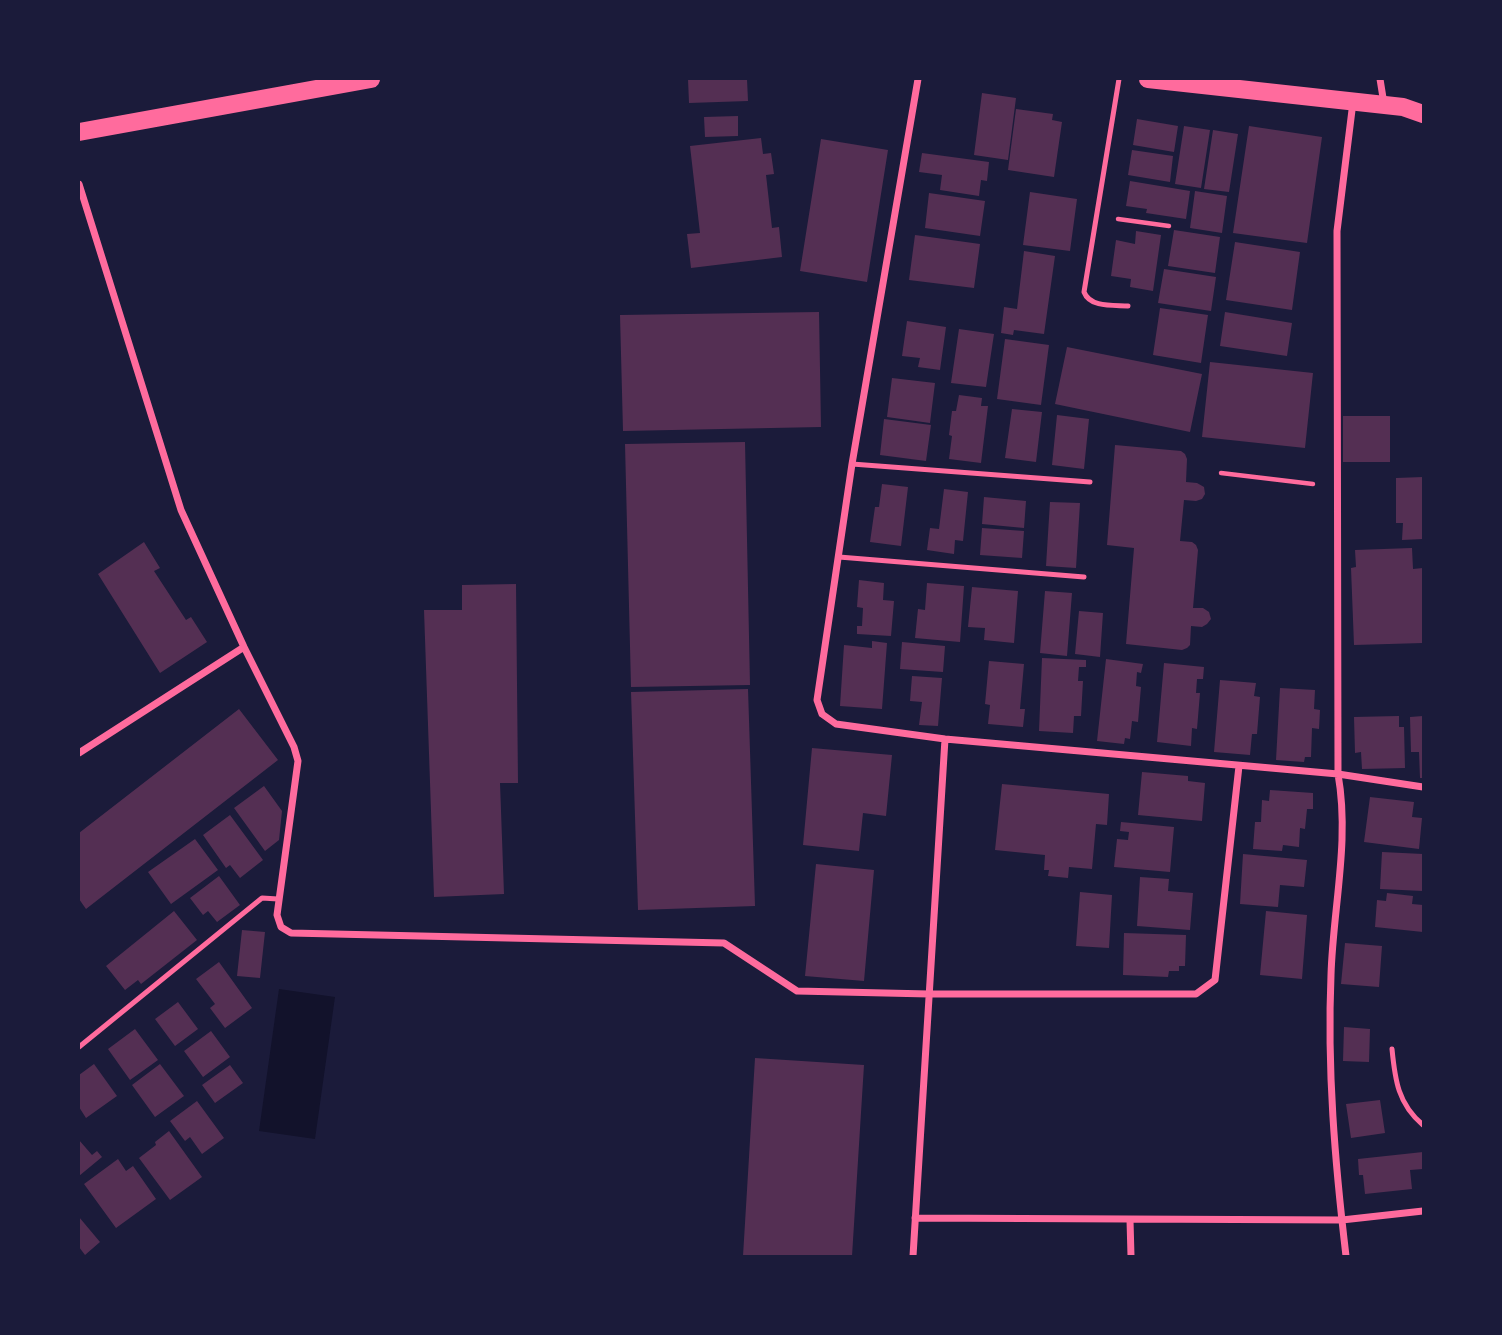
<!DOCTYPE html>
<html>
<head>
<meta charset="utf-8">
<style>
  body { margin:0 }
  #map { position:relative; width:1502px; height:1335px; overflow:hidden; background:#1b1b3a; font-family:"Sofia Sans Condensed",sans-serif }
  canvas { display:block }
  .frame { position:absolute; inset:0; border:80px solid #1b1b3a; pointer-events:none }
</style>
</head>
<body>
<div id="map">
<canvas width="1502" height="1335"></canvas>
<div class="frame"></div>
</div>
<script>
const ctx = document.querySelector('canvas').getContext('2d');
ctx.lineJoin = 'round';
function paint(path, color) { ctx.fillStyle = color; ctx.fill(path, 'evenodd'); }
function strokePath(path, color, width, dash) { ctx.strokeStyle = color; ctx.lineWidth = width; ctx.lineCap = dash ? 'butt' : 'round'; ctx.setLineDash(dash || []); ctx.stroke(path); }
paint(new Path2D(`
  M279 989 335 997 315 1139 259 1131Z`), '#12122b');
paint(new Path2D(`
  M688 79H747L748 101 689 103Z
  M982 93 1016 98 1008 160 974 155Z
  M1016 109 1053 114 1052 120 1062 122 1054 177 1008 170Z
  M738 116V136L705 137 704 117Z
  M1137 119 1178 126 1174 152 1133 145Z
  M1184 126 1210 130 1201 188 1175 184Z
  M1249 126 1322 137 1307 243 1233 233Z
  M1213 130 1238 134 1229 192 1204 189Z
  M761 138 763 154 771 153 774 174 766 175 772 228 779 227 782 257 691 268 687 234 700 233 690 146Z
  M821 139 888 150 867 282 800 271Z
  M1132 150 1173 156 1170 182 1128 175Z
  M922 153 989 162 987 181 981 180 979 196 940 190 942 175 919 172Z
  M1130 181 1190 191 1186 219 1146 213 1147 209 1126 206Z
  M1195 191 1227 196 1222 233 1190 228Z
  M1030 192 1077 199 1070 251 1023 245Z
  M929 193 985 201 980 236 925 228Z
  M1174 230 1220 237 1215 273 1168 266Z
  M1136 231 1161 235 1153 291 1130 287 1131 279 1111 276 1116 240 1135 244Z
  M915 235 980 244 974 288 909 280Z
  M1235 242 1300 252 1292 310 1226 300Z
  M1024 251 1055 256 1044 334 1014 330 1013 335 1001 333 1004 307 1017 309Z
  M1164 269 1216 277 1211 311 1158 303Z
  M1160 308 1208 315 1201 363 1153 355Z
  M819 312 821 427 623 431 620 315Z
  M1225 312 1292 323 1287 356 1220 346Z
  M907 321 946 327 940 370 918 367 920 358 902 356Z
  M959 329 994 334 986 387 951 383Z
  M1005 339 1049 345 1041 405 997 399Z
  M1067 347 1202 374 1190 432 1055 404Z
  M1210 362 1313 373 1305 448 1202 437Z
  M892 378 935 383 930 423 887 417Z
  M959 395 982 398 981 406H988L981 463 949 459 952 436 949 435 952 411H956Z
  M1012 409 1042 412 1036 462 1005 458Z
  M1057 415 1089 419 1084 469 1052 465Z
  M1343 416H1390V462H1343Z
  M884 419 931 425 926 461 880 455Z
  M745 442 750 685 631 687 625 444Z
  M1115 445 1181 451 1185 454 1187 459 1186 482 1197 483 1204 487 1205 494 1202 499 1196 501 1184 500 1180 541 1192 542 1196 545 1198 550 1193 608H1203L1209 612 1211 619 1207 624 1202 627 1191 626 1190 645 1187 648 1182 650 1126 644 1134 548 1107 545Z
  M1423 477V539L1402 540 1403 523H1396V478Z
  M882 484 908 487 901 546 870 542 875 507H879Z
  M944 489 968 492 963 541 955 540 954 554 927 550 930 528 939 529Z
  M984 497 1026 501 1024 528 982 524Z
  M1050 502 1080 503 1076 568 1046 566Z
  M982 528 1024 531 1022 558 980 555Z
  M144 542 160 568 154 571 186 620 191 617 207 642 160 673 98 574Z
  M1412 548 1413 569 1423 568V643L1354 645 1351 568 1356 567 1355 550Z
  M859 580 884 583 883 600 894 601 891 636 857 634V626H862L863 608 857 607Z
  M927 583 964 586 960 642 915 638 918 609 925 610Z
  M516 584 518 783H500L504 894 434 897 424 610H462V585Z
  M972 587 1018 591 1014 643 984 640 985 628 968 627Z
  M1045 591 1072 593 1067 656 1040 653Z
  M1079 611 1103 613 1100 657 1075 654Z
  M872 641 887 643 882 709 840 706 844 645 872 648Z
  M902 642 945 646 943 672 900 669Z
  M1042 658 1086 660V667H1079L1078 681H1083L1081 716H1074L1073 733 1039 731Z
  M1106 659 1143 664 1141 673 1137 672 1136 686 1141 687 1138 722 1132 721 1130 739 1125 738 1124 744 1097 741Z
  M989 661 1024 664 1020 709H1025L1023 727 988 724 990 705 985 704Z
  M1164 663 1204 667 1203 679H1197L1196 693H1200L1197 729 1192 728 1191 746 1157 742Z
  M912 676 942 678 938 726 919 725 922 702 910 701Z
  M1220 680 1256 683 1254 696 1260 697 1257 734H1252L1250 755 1214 752Z
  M1280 688 1315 690 1314 709 1320 710 1319 729 1312 728 1311 757H1305L1304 762 1276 760Z
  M748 689 755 906 638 910 631 692Z
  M239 709 278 760 86 909 79 899V833Z
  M1399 716V727H1404L1405 768 1362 769 1361 752 1355 753 1354 717Z
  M1423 716V778H1420L1419 752H1411L1410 717Z
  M812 748 892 755 886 816 863 813 859 851 803 845Z
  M1142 772 1188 776V781L1205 783 1202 821 1138 815Z
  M1002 784 1109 794 1107 825 1096 824 1092 869 1069 867 1068 878 1048 876 1049 870H1044L1045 855 995 850Z
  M264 786 282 811 279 840 265 851 234 808Z
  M1270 790 1313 793V809H1307L1305 829 1300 828 1299 847 1283 845 1282 851 1253 849 1255 822H1261L1262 800 1269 801Z
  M1370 797 1414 802 1412 817 1422 818 1419 849 1364 842Z
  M230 815 263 860 240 878 230 865 226 868 203 835Z
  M1121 822 1174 827 1170 872 1114 867 1117 839 1128 840 1129 832 1120 831Z
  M195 839 218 870 171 904 148 872Z
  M1382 852 1423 854V891L1380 889Z
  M1243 854 1307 860 1304 887 1280 885 1278 907 1240 904Z
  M816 864 874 870 864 981 805 976Z
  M219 876 240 905 217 922 208 911 203 915 190 898Z
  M1140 877 1169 879 1168 891 1193 893 1190 930 1137 926Z
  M1080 892 1112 895 1109 948 1076 946Z
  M1387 893 1413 896 1412 904 1423 905V932L1375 927 1377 900 1386 901Z
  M174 911 197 940 141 984 138 980 125 990 106 966Z
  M1266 911 1307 915 1302 979 1260 975Z
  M242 930 265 932 260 978 237 976Z
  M1124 933 1186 935 1185 966H1179V971H1169L1168 977 1123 975Z
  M1345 943 1382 946 1379 987 1341 984Z
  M219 962 252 1008 225 1028 210 1008 215 1004 196 979Z
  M178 1002 198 1029 175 1046 155 1019Z
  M1344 1027 1370 1029 1369 1062 1343 1061Z
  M135 1029 158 1060 130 1080 108 1049Z
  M211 1031 230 1057 203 1077 184 1051Z
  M755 1058 864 1065 852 1256H743Z
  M94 1064 117 1096 86 1118 79 1107V1075Z
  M160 1064 184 1096 155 1117 132 1085Z
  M230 1065 243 1083 215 1103 202 1085Z
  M1380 1100 1385 1133 1351 1138 1346 1104Z
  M197 1101 224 1138 202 1154 190 1137 185 1141 170 1121Z
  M169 1131 202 1177 170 1200 139 1158 156 1145 155 1142Z
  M79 1140 92 1155 97 1151 102 1157 79 1176Z
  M1423 1152V1169L1410 1170 1412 1189 1365 1194 1363 1175H1359L1358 1159Z
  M118 1159 126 1171 133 1166 156 1199 116 1228 84 1184Z
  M79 1217 100 1242 85 1255 79 1247Z`), '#542f53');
strokePath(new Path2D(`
  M1118 219 1169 226
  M1221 473 1313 484`), '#ff6b9d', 4.5);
strokePath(new Path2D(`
  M1119 79 1084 292C1090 308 1114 305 1128 306
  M852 464 1090 482
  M839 557 1084 577
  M79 1047 262 898 278 899
  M1392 1049C1395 1080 1398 1104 1423 1125`), '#ff6b9d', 5);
strokePath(new Path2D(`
  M918 79 852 464 817 700 822 714 836 724 945 739 1338 774 1423 787
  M1380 79 1384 104
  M79 184 181 510 244 647 294 747 298 761 277 915 281 927 291 933 724 943 797 991 929 994H1196L1215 980 1239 766
  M79 753 244 647
  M915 1218 1342 1220 1423 1211
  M1130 1220 1131 1256
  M913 1256 945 739
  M1346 1256C1335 1163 1327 1069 1331 975 1333 908 1350 841 1338 774L1337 231 1353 102`), '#ff6b9d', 7);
strokePath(new Path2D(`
  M1148 79 1403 107 1423 114
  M79 132 371 79`), '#ff6b9d', 18);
</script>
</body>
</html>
